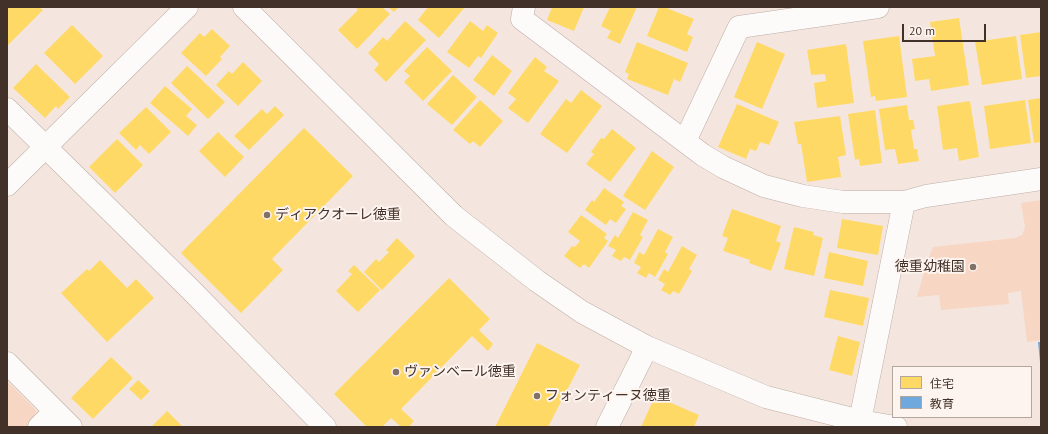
<!DOCTYPE html>
<html>
<head>
<meta charset="utf-8">
<style>
  body { margin:0 }
  #map { position:relative; width:1048px; height:434px; overflow:hidden; background:#f4e6de; font-family:"PT Sans","Noto Sans JP",sans-serif }
  canvas { display:block }
  .frame { position:absolute; inset:0; border:8px solid #423128; pointer-events:none }
  .legend { position:absolute; left:892px; top:366px; width:140px; height:52px; box-sizing:border-box; background:#fdf4ef; border:1px solid #b2a69f; margin:0; padding:5px 7px; list-style:none; font-size:12px; color:#423128 }
  .legend li { display:flex; align-items:center; gap:8px; height:20px }
  .legend b { width:20px; border:1px solid #b2a69f }
  .scale { position:absolute; left:902px; top:24px; width:84px; height:18px; box-sizing:border-box; border:2px solid #423128; border-top:0; padding-left:5px; font-size:12px; line-height:14px; white-space:nowrap; color:#423128; -webkit-text-stroke:3px #fdf4ef; paint-order:stroke }
</style>
</head>
<body>
<div id="map">
<canvas width="1048" height="434"></canvas>
<div class="frame"></div>
<ul class="legend">
<li><b style="height:11px;background:#ffd966"></b>住宅</li>
<li><b style="height:11px;background:#6fa8dc"></b>教育</li>
</ul>
<div class="scale">20 m</div>
</div>
<script>
const ctx = document.querySelector('canvas').getContext('2d');
ctx.lineJoin = 'round';
function paint(path, color) { ctx.fillStyle = color; ctx.fill(path, 'evenodd'); }
function strokePath(path, color, width, dash) { ctx.strokeStyle = color; ctx.lineWidth = width; ctx.lineCap = dash ? 'butt' : 'round'; ctx.setLineDash(dash || []); ctx.stroke(path); }
function drawText(font, color, halo, rows, align = 'center') {
  ctx.font = font + ' "PT Sans","Noto Sans JP",sans-serif'; ctx.lineWidth = 4; ctx.setLineDash([]); ctx.textBaseline = 'middle'; ctx.strokeStyle = halo; ctx.fillStyle = color; for (const [text, x, y, turn = 0] of rows) {
    ctx.save(); ctx.translate(x, y); ctx.rotate((+turn || 0) * Math.PI / 180); ctx.textAlign = isNaN(turn) ? turn : align; if (halo) ctx.strokeText(text, 0, 0); ctx.fillText(text, 0, 0); ctx.restore();
  }
}
paint(new Path2D(`
  M1041 200V340L1027 342 1021 291 1008 293 1009 304 941 310 939 295 917 297 927 262 933 247 1015 238 1022 235 1025 227 1021 203Z
  M7 381 36 410 34 420 27 427H7Z`), '#f7d6c4');
paint(new Path2D(`
  M7 7H39L43 10 7 46Z
  M355 7H382L390 14 357 49 338 30 358 10Z
  M388 7H399L394 12Z
  M428 7H465L439 38 418 20Z
  M552 7H584L574 31 547 20Z
  M610 7H637L620 44 607 38 611 31 601 26Z
  M659 7H664L694 19 687 34 693 37 687 52 647 36Z
  M959 18 969 85 931 91 929 79 915 81 912 59 935 56 930 22Z
  M405 21 426 40 386 82 374 70 379 64 368 53 383 37 387 41Z
  M470 21 483 31 487 25 498 33 481 58 478 56 469 68 447 52Z
  M72 25 103 56 75 84 44 53Z
  M212 29 230 46 220 57 222 59 206 76 181 53 200 33 204 37Z
  M1041 32V76L1026 78 1020 35Z
  M899 36 907 97 876 101 875 96 871 97 863 41Z
  M1016 36 1022 79 982 85 975 42Z
  M637 42 688 63 680 82 674 79 668 95 627 79 629 74 625 72Z
  M757 42 785 54 762 109 734 97Z
  M846 44 854 103 817 108 814 83 826 81 825 74 811 75 807 50Z
  M427 47 452 71 423 101 404 82 410 76 404 71Z
  M492 55 512 71 494 96 473 80Z
  M535 57 547 67 544 71 559 81 528 123 508 108 516 99 508 93Z
  M243 62 262 81 238 106 216 85 229 71 232 74Z
  M36 64 70 97 58 109 56 106 45 118 13 88Z
  M187 66 225 102 208 119 171 83Z
  M453 75 477 97 452 125 427 104Z
  M165 86 192 109 186 116 197 125 188 136 150 103Z
  M581 90 602 106 567 153 540 134 566 99 571 103Z
  M1041 98V142L1034 143 1028 100Z
  M480 100 503 121 480 147 473 141 470 144 453 130Z
  M1025 100 1031 143 990 149 984 106Z
  M970 101 979 157 959 161 957 148 943 150 937 106Z
  M737 104 779 122 769 145 760 142 756 151 750 149 746 159 718 147Z
  M907 105 909 120H913L915 129 911 130 914 149H917L919 161 898 164 895 149 885 150 879 109Z
  M275 106 284 115 249 150 234 136 262 109 267 114Z
  M146 107 171 132 149 154 140 145 136 150 119 133Z
  M875 110 882 163 860 166 859 159 855 160 848 114Z
  M840 116 846 155 838 157 841 177 807 182 801 144H798L794 122Z
  M304 128 353 176 272 259 283 270 241 313 181 253Z
  M612 129 636 148 610 182 586 164 594 154 591 152 601 138 604 139Z
  M218 132 244 157 225 177 199 151Z
  M117 139 143 165 115 193 89 167Z
  M652 151 674 167 645 210 623 196Z
  M604 188 624 202 621 206 626 209 616 223 610 219 606 225 585 210 592 200 594 202Z
  M732 209 781 226 776 241 781 243 771 271 749 263 750 260 723 251 728 238 722 236Z
  M633 212 648 220 640 235 643 237 630 260 624 257 621 261 612 256 616 250 608 246 615 235 618 238Z
  M581 215 607 234 604 238 608 241 589 268 584 264 580 268 564 256 572 246 575 247 580 241 568 232Z
  M842 219 883 226 878 255 837 248Z
  M794 227 814 232 813 235 823 238 814 276 784 269Z
  M658 229 673 237 665 252 668 254 655 277 649 273 646 278 637 273 641 267 634 263 639 252 644 255Z
  M397 238 415 256 382 290 364 272 376 259 379 262 389 252 386 250Z
  M682 246 697 255 689 269 692 271 679 294 673 291 670 295 661 290 665 284 658 280 664 269 668 272Z
  M829 252 868 261 863 286 824 278Z
  M100 260 127 288 136 279 154 298 107 342 61 293 87 269 89 271Z
  M354 265 380 290 358 312 336 291 352 274 348 271Z
  M449 278 490 319 479 330 493 344 488 351 472 336 401 409 414 421 409 427H401L391 418 382 427H367L334 394Z
  M830 290 869 298 863 326 824 317Z
  M838 336 860 342 852 376 829 370Z
  M537 343 580 365 548 427H495Z
  M111 357 133 378 93 419 71 398Z
  M138 380 150 391 141 400 129 389Z
  M655 396 699 415 694 427H641Z
  M167 411 183 427H151Z`), '#ffd966');
paint(new Path2D(`
  M1038 342H1041V362H1040Z`), '#6fa8dc');
const minor = new Path2D(`
  M524 7 522 19 703 155 723 167 764 186 803 196 843 202H904L926 196 1041 179
  M7 109 191 290 325 427
  M685 141 739 27 878 7
  M7 185 187 7
  M7 363 71 427
  M860 421 904 202
  M39 427 55 411
  M607 427 647 347`);
const tertiary = new Path2D(`
  M244 7 454 216 537 281 582 312 647 347 766 397 860 421 896 427`);
strokePath(minor, '#bcaea6', 23);
strokePath(tertiary, '#bcaea6', 23);
strokePath(minor, '#fdfbfa', 22);
strokePath(tertiary, '#fdfbfa', 22);
for (const [x, y, r, color] of [
  [267,215,4,"#807068"],
  [973,267,4,"#807068"],
  [396,372,4,"#807068"],
  [537,396,4,"#807068"]
]) { const dot = new Path2D(); dot.arc(x, y, r, 0, 2 * Math.PI); ctx.fillStyle = color; ctx.fill(dot); strokePath(dot, '#fdf4ef', 1.5); }
drawText('14px', '#423128', '#fdf4ef', [
  ["ディアクオーレ徳重",275,215],
  ["徳重幼稚園",965,267,"right"],
  ["ヴァンベール徳重",404,372],
  ["フォンティーヌ徳重",545,396]
], 'left');
</script>
</body>
</html>
